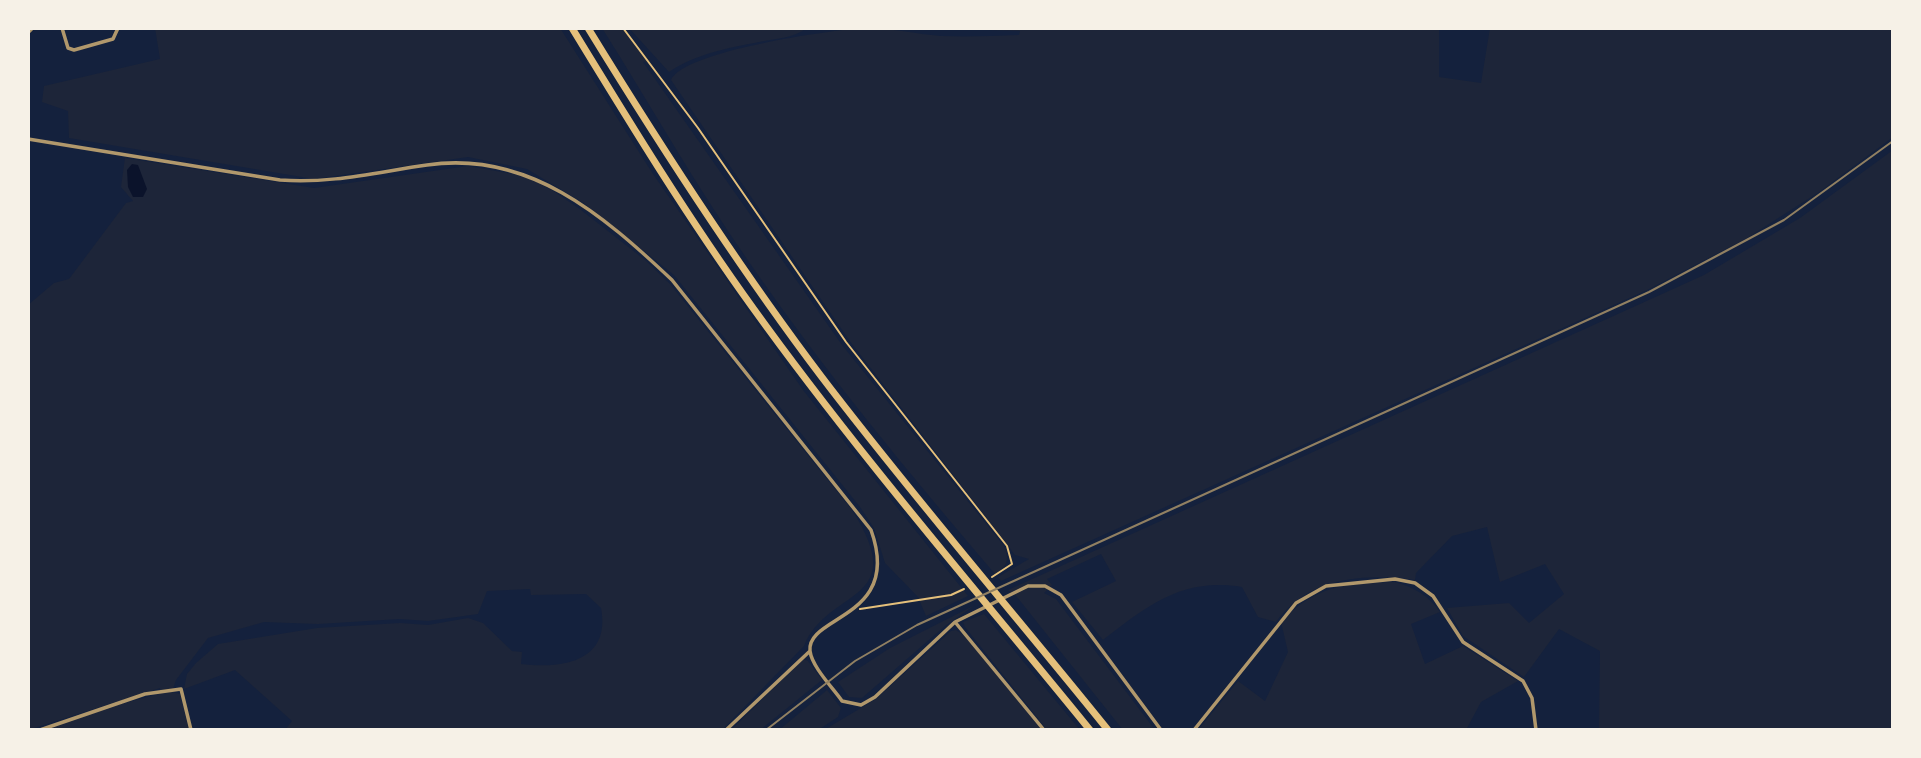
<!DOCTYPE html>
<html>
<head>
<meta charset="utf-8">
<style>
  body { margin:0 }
  #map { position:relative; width:1921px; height:758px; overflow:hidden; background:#14213d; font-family:Manrope,sans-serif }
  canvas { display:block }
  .frame { position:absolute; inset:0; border:30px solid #f6f1e7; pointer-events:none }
</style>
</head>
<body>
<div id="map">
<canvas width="1921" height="758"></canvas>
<div class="frame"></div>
</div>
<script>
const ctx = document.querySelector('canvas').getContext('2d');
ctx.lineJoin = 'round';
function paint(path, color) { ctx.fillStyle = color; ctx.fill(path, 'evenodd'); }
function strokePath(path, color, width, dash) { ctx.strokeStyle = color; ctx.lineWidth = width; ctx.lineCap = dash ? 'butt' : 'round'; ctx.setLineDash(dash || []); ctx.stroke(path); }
paint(new Path2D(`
  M155 28H560L653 174 803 390 968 596 926 616 918 597 885 563 874 528 860 507 674 275 585 204 527 169 468 157 314 179 69 138 68 111 42 102 44 86 160 59Z
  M602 28H622L650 61 643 62 842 345 1004 546C1010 561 1007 566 995 574 909 473 824 371 749 262 696 186 651 106 602 28Z
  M629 28H807C792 39 776 38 759 42 727 48 696 54 669 72Z
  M864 28C893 28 915 34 941 36 967 37 993 36 1019 35L1020 31 924 28H1439V77L1481 83 1490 28H1893V137L1819 192 1747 238 1647 290 1001 581 998 577 1029 559 1015 555 849 340 671 80C684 51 830 30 864 28Z
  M1893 150V401L1890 410 1893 412V730H1599L1600 651 1559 629 1524 677 1463 636 1447 608 1509 603 1529 623 1564 594 1545 564 1500 582 1487 527 1452 536 1416 573 1415 580C1364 573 1308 577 1276 622L1258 617 1242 587C1182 577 1147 606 1103 640L1072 602 1116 581 1101 554 1047 579 1052 585 1044 593 1056 599 1155 730H1123L1017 597 1008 590 1704 275 1800 218Z
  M125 158 314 188 468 166 524 176 552 190 581 210 645 260 670 284 852 510C912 604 828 587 804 646L722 730H285L292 721 235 670 184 689 187 674 196 663 218 644 317 628 400 623 428 625 468 618 483 623 512 651 522 652 521 664C562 669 611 662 601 608L586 594 531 595 530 589 487 591 478 614 428 621 400 619 318 624 264 622 208 638 176 680 172 692 180 694 189 730H47L109 707 159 694 160 688 28 730V305L54 283 69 279 126 203 133 201 121 187Z
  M1395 582C1415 588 1428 595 1440 612L1411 624 1425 664 1463 646 1518 681 1481 702 1466 730H1198L1238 681 1265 701 1288 652 1281 622C1317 584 1346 584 1395 582Z
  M975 605 945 626 862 698 849 697 838 682 890 648Z
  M984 614 1080 730H1047L965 627 963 622Z
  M956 630 967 637 1042 730H824L876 699 951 631Z
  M803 659 808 661 822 680 760 730H731Z
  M827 690 841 708 838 717 818 730H779Z`), '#1d2539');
paint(new Path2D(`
  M132 164 138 165 147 189 143 197H133L128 187 127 170Z`), '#0b132b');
strokePath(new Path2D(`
  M623 28 698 128 846 342 1007 546 1012 564 992 577
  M860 609 951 595 964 589`), '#e5c07b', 2);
strokePath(new Path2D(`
  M62 28 68 48 74 50 113 39 118 28
  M28 139 280 180C331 184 377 172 427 165 528 150 603 215 672 280L871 530C903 619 806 615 810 651 812 667 833 688 842 701L861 705 875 697 955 622 1028 586H1045L1061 595 1161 730
  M955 622 1044 730
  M40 730 145 694 181 689 191 730
  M726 730 810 651
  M1194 730 1296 603 1326 586 1395 579 1415 583 1433 596 1463 642 1523 681 1532 698 1536 730`), '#b1986c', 3.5);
strokePath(new Path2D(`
  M28 32 32 28`), '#b1986c', 4.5);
strokePath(new Path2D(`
  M572 28C630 123 688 218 753 308 858 454 977 591 1090 730
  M588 28C661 147 737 265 821 376 913 497 1013 612 1108 730`), '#e5c07b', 7);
strokePath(new Path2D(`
  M766 730 855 661 917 625 1649 292 1784 220 1893 141`), '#918062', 2);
</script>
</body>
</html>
